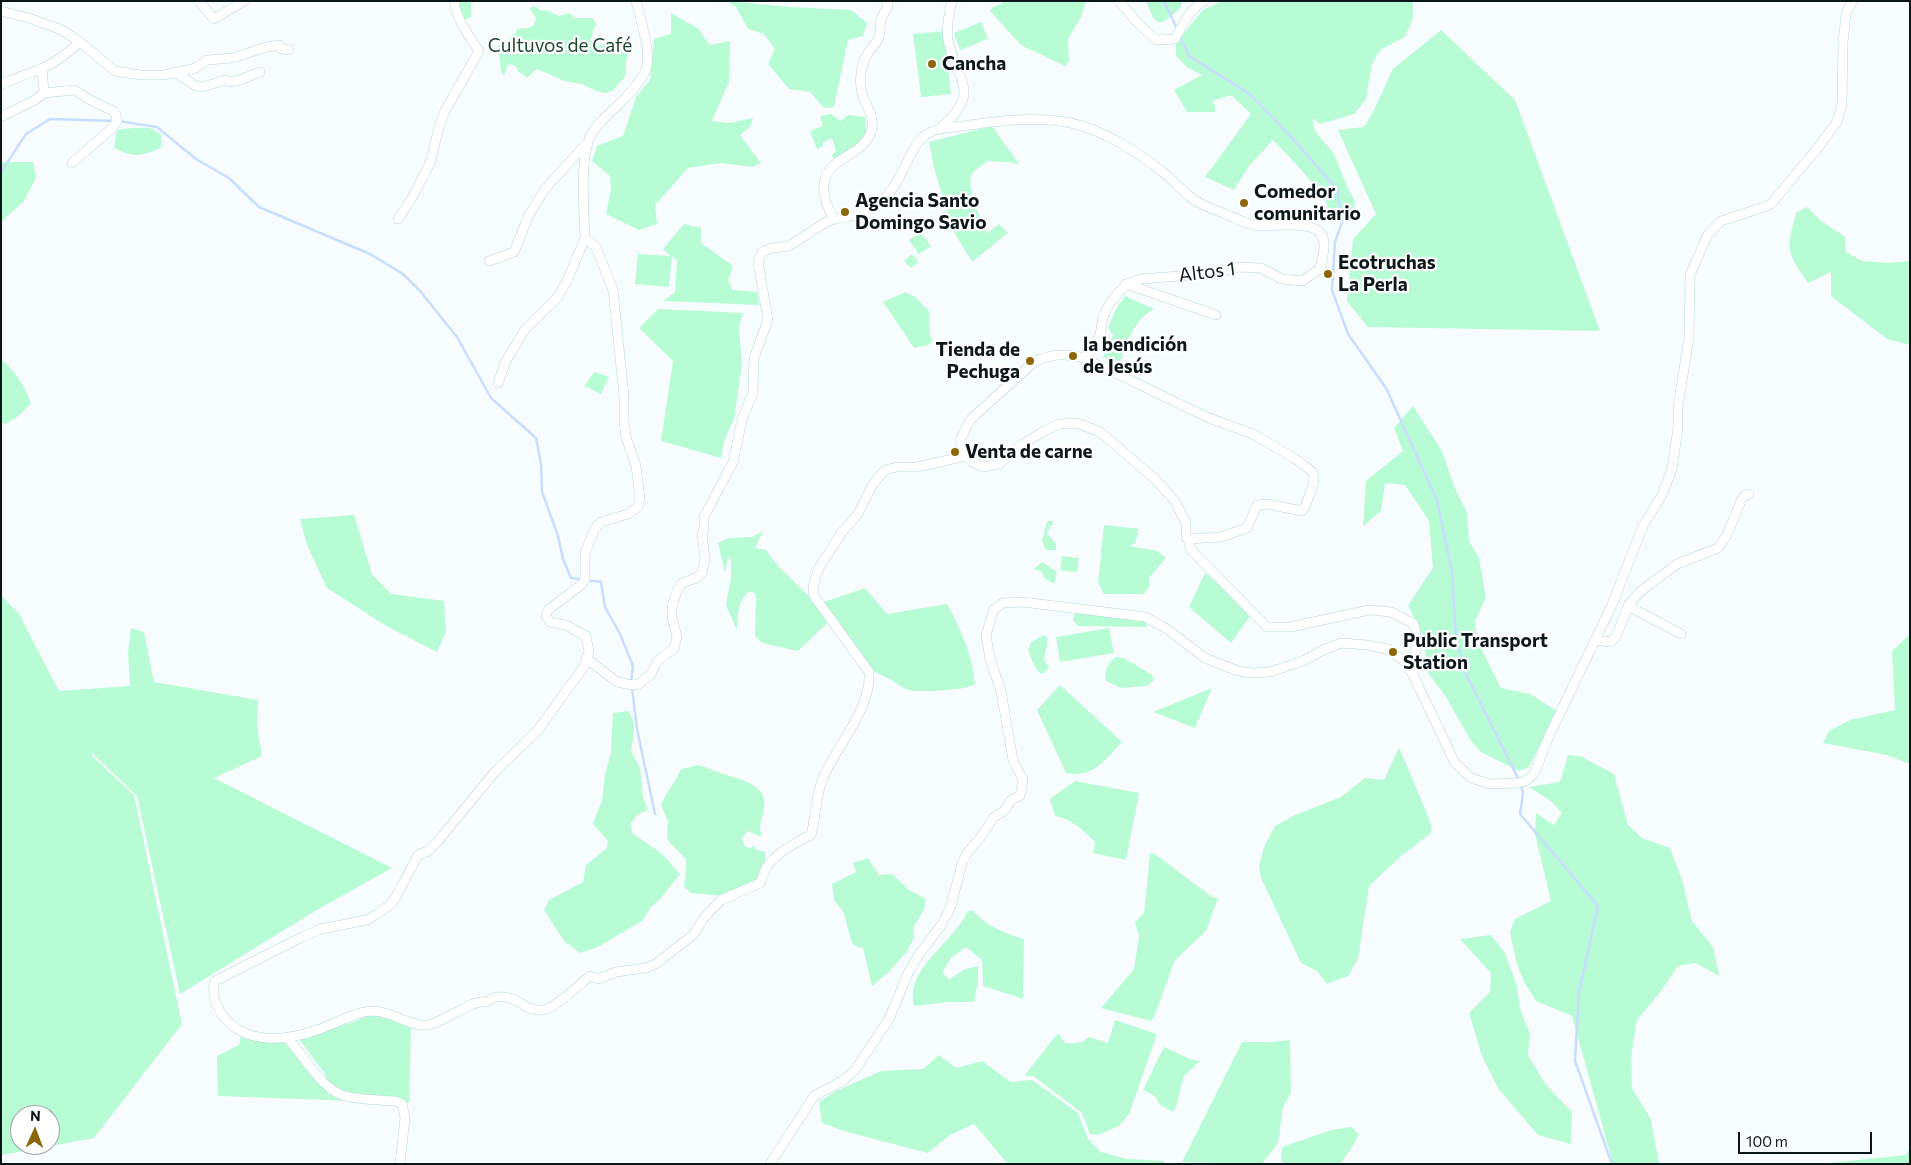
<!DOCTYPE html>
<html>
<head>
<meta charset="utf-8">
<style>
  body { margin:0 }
  #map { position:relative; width:1911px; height:1165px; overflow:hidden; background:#f7fdfe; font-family:Commissioner,sans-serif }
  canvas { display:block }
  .frame { position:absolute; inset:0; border:2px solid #0b1719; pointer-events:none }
  .north { position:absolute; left:10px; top:1105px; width:50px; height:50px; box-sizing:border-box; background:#fff; border:1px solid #9da2a3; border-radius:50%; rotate:2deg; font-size:14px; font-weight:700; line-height:20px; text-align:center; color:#0b1719 }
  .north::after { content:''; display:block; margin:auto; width:18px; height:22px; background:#8d6608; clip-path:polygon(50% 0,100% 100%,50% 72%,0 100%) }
  .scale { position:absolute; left:1738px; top:1132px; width:134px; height:22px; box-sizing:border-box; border:2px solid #0b1719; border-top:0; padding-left:6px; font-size:15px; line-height:18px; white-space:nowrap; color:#0b1719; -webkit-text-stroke:4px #fff; paint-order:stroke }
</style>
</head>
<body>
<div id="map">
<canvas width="1911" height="1165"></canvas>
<div class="frame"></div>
<div class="north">N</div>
<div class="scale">100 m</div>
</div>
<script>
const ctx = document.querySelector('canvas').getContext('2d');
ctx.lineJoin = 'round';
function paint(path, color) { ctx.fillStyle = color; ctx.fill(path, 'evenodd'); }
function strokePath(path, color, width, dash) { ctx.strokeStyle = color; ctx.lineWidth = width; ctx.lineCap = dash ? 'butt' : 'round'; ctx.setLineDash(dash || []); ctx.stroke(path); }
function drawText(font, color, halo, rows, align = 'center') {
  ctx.font = font + ' Commissioner,sans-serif'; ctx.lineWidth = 4.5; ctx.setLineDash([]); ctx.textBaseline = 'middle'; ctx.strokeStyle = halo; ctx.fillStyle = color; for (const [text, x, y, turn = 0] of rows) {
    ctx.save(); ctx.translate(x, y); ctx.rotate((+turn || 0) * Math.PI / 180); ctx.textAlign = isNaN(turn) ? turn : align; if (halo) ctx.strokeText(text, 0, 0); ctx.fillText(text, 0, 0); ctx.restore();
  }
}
paint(new Path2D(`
  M457 1H471V17L465 20Z
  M727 1 790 7 851 10 867 23 863 36 848 40 834 107 824 108 810 92 789 89 768 64 775 49 764 34 748 29 736 7Z
  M1003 1H1086L1081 17 1068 39 1069 62 1065 66 1021 45 990 11 993 7 1002 4Z
  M1146 1H1182L1181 8 1163 22H1158L1153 18Z
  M1222 1H1413V18L1405 37 1380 50 1372 64 1366 99 1354 114 1320 124 1312 118 1315 131 1334 154 1349 191 1355 201 1353 220 1342 222 1327 216C1327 213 1328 207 1327 204 1322 191 1284 151 1273 140L1249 166 1234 190 1205 177 1251 114 1231 95 1212 101 1215 106V112H1187L1174 90 1202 75 1188 68 1176 56V43L1203 10Z
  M533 6 538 8 541 11 545 10 559 16 569 13 575 18H593L597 26 594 28 592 37 590 40 596 47 604 44 630 46 626 63V73L624 78 612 91 605 93 596 91 582 84 565 81 537 69 527 78 518 71 516 66 508 64 504 76 501 71 498 46 502 43H508L512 34H515L517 29C525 27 535 31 536 18L530 9Z
  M671 13 699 29 709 45 730 41 729 82 712 121 729 123 753 118 750 127 740 135 761 163 753 167 721 163 688 168 655 205 657 224 639 230 606 214 611 189 610 176 592 161 597 146 623 136 636 97 650 80 654 39 671 34Z
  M981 22 988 39 960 50 954 33Z
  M1441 30 1515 100 1600 331 1368 327 1347 301 1353 239 1376 214 1338 130 1364 127 1375 108 1393 69Z
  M944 31 951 94 921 97 913 34Z
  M831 114 841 121 848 115 865 117C865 122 866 127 866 132 866 146 844 154 833 159L832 155 836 151 832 138 823 142V146L817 149 810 131 823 126 820 116Z
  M992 126 1019 164 1007 162 987 161C983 165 975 169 972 174 965 188 982 219 986 234L999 224 1008 233 972 262 954 232 935 172 929 142Z
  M132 128H150L161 134V148C140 156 135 158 114 148L117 130Z
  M1 162H33L36 178 24 201 1 222Z
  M1807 207 1820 220 1845 237 1846 252 1862 261 1888 263 1910 261V345L1887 339 1831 296V272L1808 283C1786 251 1786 251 1796 213Z
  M684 224 701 228V243L733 266 728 280 732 290 757 292 759 305 663 301 675 292 677 261 672 256 669 287 635 284 638 254 671 256 663 249Z
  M920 232 931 246 919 254 909 240Z
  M912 254 918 262 911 268 904 261Z
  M905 292 914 296 929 311V332L933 341 928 345 914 348 883 302Z
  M1125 296 1154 309C1132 321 1128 342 1119 365L1103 357 1113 335 1108 328 1116 309Z
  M658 309 743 313 739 327 742 364 734 419 725 438 721 458 661 441 673 361 639 328Z
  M1 359C16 372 24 385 31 403L18 416 6 424 1 423Z
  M594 372 609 377 601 394 584 386Z
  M1413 406 1442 451 1455 489 1467 512 1469 541 1479 558 1486 598 1475 621 1477 640 1501 688 1530 694 1557 711 1529 767 1519 771 1481 752 1471 741 1446 697 1428 673 1423 636 1408 605 1433 568 1429 521 1405 485 1385 483 1381 511 1363 526 1366 481 1403 451 1394 428Z
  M354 515 372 574 391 594 444 601 446 632 437 652 388 627 327 588 307 545 300 519Z
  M1047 521H1054L1047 533 1056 544V550H1046L1042 541Z
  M1104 525 1139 529 1135 543 1130 546 1157 551 1166 558 1149 578 1150 585 1144 594H1104L1098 583Z
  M763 531 755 548 766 550 778 566 810 597 828 622 798 651 762 643 755 636 756 594 750 591C737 601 738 615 737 630L726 605 731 577V560L728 557 725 573 718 543 728 538 752 537Z
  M1062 556 1079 558 1077 572 1060 570Z
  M1042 562 1057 572 1054 584 1044 578 1042 572 1034 569Z
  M1205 573 1232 596 1250 616 1231 643 1189 607Z
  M865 588 887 614 947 604C961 629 973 656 975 685L959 689 931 691H914L905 689 893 681 868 668 824 602Z
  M1 595 19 614 59 691 130 686 128 653 131 628 144 632 154 682 258 700 257 725 262 756 214 778 392 868 315 911 180 994 137 796 91 752 93 757 134 795 182 1024 94 1138 1 1155ZM20 1115H50V1145H20Z
  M1075 613 1110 615 1146 620 1147 627 1078 626 1073 620Z
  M1109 628 1114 653 1060 662 1056 637Z
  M1910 634V764L1887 755 1823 743 1829 731 1850 720 1895 710 1892 651Z
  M1044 635 1048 639 1044 660 1049 668 1042 674C1034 670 1032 659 1028 650L1031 642Z
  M1116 657 1124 658 1152 675 1154 680 1147 686 1121 688 1106 681C1104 669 1107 665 1116 657Z
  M1060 685 1122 742C1105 760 1093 779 1066 773L1037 710Z
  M1212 688 1195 728 1153 712Z
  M628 711C638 724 633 737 631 751L640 768 643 797 648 810 637 815 631 823 632 833 661 853 680 874 661 898 651 907 642 921 598 947 580 953 564 941 544 910 549 900 583 882 586 865 607 848 608 841 593 824 602 800 605 775 611 752 613 713Z
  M1399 747 1430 821 1432 832 1400 857 1369 886 1358 959 1348 976 1327 984 1317 971 1301 963 1261 878 1259 865 1264 847 1275 826 1295 815 1341 797 1365 778 1384 780Z
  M1568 755 1580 756 1614 774 1628 825 1642 838 1670 848 1682 880 1692 921 1713 947 1719 976 1696 963 1678 966 1662 990 1637 1020 1631 1056 1632 1088 1651 1120 1659 1164H1613L1572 1016 1536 1001 1524 982 1516 961 1510 932 1515 919 1551 901 1535 834 1536 813 1554 825 1562 813 1552 802 1529 787 1560 782Z
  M698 765C706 767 713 770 720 773 736 778 769 784 764 808 763 818 757 825 762 834L760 836 752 833 749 830 742 838 745 847 751 848 754 846 757 850 765 852V865L760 879 725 896 691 893 684 887 686 869V859L670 843 667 838 668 821 661 805C666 792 676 782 681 769Z
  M1075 781 1139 793 1126 860 1093 853 1095 842C1083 830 1072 819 1055 816L1050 799Z
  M1150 854H1155L1212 897 1218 898 1206 931 1175 960 1154 1017 1151 1021 1101 1008 1134 969 1139 936 1135 922 1144 913Z
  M868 858 879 875 892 874 909 890 926 899 924 910 913 928 914 937 908 950 891 970 872 986 863 948 857 947 852 943 843 911 834 900 832 884 856 872 853 863Z
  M972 910C986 926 1004 933 1024 939L1023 999 983 986 982 960 966 947 952 957 942 972 949 980 963 970 978 966V981L974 1002H948L914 1006C905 967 954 943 967 912Z
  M1491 935 1505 953 1517 986 1520 1009 1530 1034 1528 1055 1546 1085 1572 1112 1571 1144 1538 1135 1498 1088 1482 1056 1469 1013 1490 992 1491 973 1460 939Z
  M373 1014 395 1017 411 1027 409 1103 218 1096 217 1056 239 1045 241 1036 285 1040 325 1087 329 1097 326 1075 298 1038 350 1023Z
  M1115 1020 1157 1034 1129 1114 1119 1126 1098 1135 1090 1134 1082 1113 1033 1076H1024L1058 1033 1066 1044 1082 1042 1089 1037 1108 1043Z
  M1290 1040 1291 1093 1283 1107 1278 1143 1262 1164 1182 1162 1242 1042H1269Z
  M1164 1047 1190 1059 1200 1061 1184 1076 1176 1107 1173 1112 1160 1105 1155 1096 1143 1090Z
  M939 1055 956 1068 982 1061 1011 1082 1032 1080 1078 1113 1088 1139 1101 1152 1127 1159 1164 1161V1164H1008L974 1124 950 1135 928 1153 847 1132 822 1123 819 1102 836 1091 881 1071 923 1069Z
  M1351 1127 1359 1134 1351 1149 1340 1164H1284L1281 1160 1282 1147 1331 1130Z
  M1910 1147V1164H1820L1906 1155Z`), '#b8fcd5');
strokePath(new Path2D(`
  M1164 1 1178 31
  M1180 36 1189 56 1250 94 1291 137 1337 189 1342 222 1335 242 1332 290 1348 334 1386 388 1437 500 1452 572 1456 637 1465 672 1519 780
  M1 172 26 134 50 119 118 121 157 127 196 159 229 178 259 207 370 254 403 274 420 291 457 337 491 398 536 438 541 464 542 492 558 536 563 559 571 578 601 582 605 607 620 634 633 666 631 682
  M632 688 637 729 655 814
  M1521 785 1523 793 1520 814 1598 906 1579 992 1575 1061 1612 1164`), '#c9ddfe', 2.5);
const street = new Path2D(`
  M199 1 214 19 244 1
  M636 1C640 19 653 56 645 72 638 86 627 96 616 107 606 116 594 127 589 139 580 165 584 210 585 238L596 247 613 290 624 396V421L626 437 636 466 640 498 638 507 628 514 601 522 595 528 585 553V579L582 584 548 610 546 616 550 622 566 625 586 636 589 651 585 665 538 730 494 773 438 841 428 851 418 855 397 895 391 904 377 914 367 920 321 929 302 937 215 981C211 991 216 1007 223 1016 245 1045 286 1041 317 1030 335 1024 355 1011 374 1011 395 1012 414 1030 432 1024 446 1019 459 1010 473 1004 478 1002 483 1002 488 1001 491 999 495 997 498 997 518 994 528 1016 547 1009 558 1005 580 984 590 976L598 979 616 972 646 968 657 963 694 934 703 919 721 900 760 883C762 878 764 873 766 868 775 854 796 842 811 835 816 816 816 794 823 778 837 745 872 708 869 672L814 596 813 586 819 568 842 532 858 514 873 484 885 470 897 467H917L966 456
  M887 1 888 6C886 10 883 15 881 19 880 25 881 33 878 39 877 43 872 47 869 51 862 63 859 74 861 88 862 103 877 115 871 132 865 148 851 152 838 162 817 177 822 201 835 219 849 217 865 214 876 206 892 195 901 174 909 158 913 151 916 143 922 138 926 134 933 131 939 129 982 124 1028 114 1071 123 1106 131 1136 151 1164 173 1173 180 1180 189 1189 196 1198 204 1212 209 1223 213 1233 217 1244 223 1254 225 1274 229 1327 214 1324 247 1324 255 1321 262 1320 269L1302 281 1282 279 1261 268 1239 267 1205 274 1141 279 1126 284 1110 303 1103 317 1101 330 1096 346 1084 358C1068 353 1049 354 1034 362L970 420 960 440 963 452 971 461 983 467 999 464 1023 444 1046 430 1060 424 1077 423 1100 432 1154 478 1174 500 1186 522V538L1188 539 1191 550 1267 627H1290L1369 610 1391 612 1414 624 1417 643 1413 675
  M1119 1 1136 21 1156 40 1175 39C1183 24 1189 10 1204 1
  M1 11 29 18 62 30 80 42 115 71 141 75H164L196 68 207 60 233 58 266 47 279 45 280 48 289 50
  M176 73 196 86 203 87 225 80 230 82 240 80 260 72
  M1 85C14 78 28 74 41 69 55 63 69 52 80 42
  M44 93 74 90 94 102 115 112 117 121 111 129 72 163
  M1 117 35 100 44 93 42 68
  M939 129C984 92 956 81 948 40 946 27 949 13 952 1
  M398 219 412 198 430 163 438 131 444 113 479 51C469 36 456 19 454 1
  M489 261 514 252 529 215 545 189 587 143
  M1126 284 1216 315
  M1084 358 1209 418 1253 434 1294 458 1313 472 1314 482 1305 507 1302 511 1267 504 1257 505 1247 528 1221 537 1188 539
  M498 383 506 361 526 328 557 298 567 281 585 238
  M1628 606 1681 634
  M1596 640 1610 642 1616 637 1629 604 1641 591 1677 564 1718 548 1727 535 1741 501 1744 496 1749 494
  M586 658 617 682 632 685 639 684 651 674 658 660 674 649 677 637 672 617V606L677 591 682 583 696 578 702 573 705 559 702 535 704 528V517L733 462 742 420 753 392 754 358 768 320 758 262 762 252 772 248 789 246 826 222 835 219
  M286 1037C303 1054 319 1086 342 1095 356 1100 380 1100 396 1101L402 1104 405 1118 400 1164
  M770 1164 814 1096 844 1080 855 1070 889 1019 909 971 918 956 942 924 951 906 962 863 968 852 981 837 993 818 1005 810 1011 800 1020 796 1023 780 1013 760 1001 691 990 659 986 635 994 609 1003 603 1023 602 1145 617 1167 629 1205 658 1238 671 1253 673 1270 672 1303 661 1323 650 1341 643 1367 645 1388 649 1405 662 1413 675 1455 763 1471 778 1490 784 1517 783 1525 781 1534 774 1550 734 1611 607 1643 526 1662 495 1672 469 1678 428V407L1689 337 1690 275 1708 234 1721 221 1770 205 1817 149 1837 122 1842 104 1843 42 1846 14 1852 1`);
strokePath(street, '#b8d7dd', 10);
strokePath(street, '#fff', 9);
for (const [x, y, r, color] of [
  [932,64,5,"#8d6608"],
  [1244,203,5,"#8d6608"],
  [845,212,5,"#8d6608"],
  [1328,274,5,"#8d6608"],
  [1073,356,5,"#8d6608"],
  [1030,361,5,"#8d6608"],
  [955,452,5,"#8d6608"],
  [1393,652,5,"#8d6608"]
]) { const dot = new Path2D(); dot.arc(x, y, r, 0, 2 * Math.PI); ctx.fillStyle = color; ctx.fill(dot); strokePath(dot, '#fff', 2); }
drawText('19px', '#1c4731', '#fff', [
  ["Cultuvos de Café",560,46]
]);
drawText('bold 19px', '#0b1719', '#fff', [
  ["Cancha",942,64],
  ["Comedor",1254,192],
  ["comunitario",1254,214],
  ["Agencia Santo",855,201],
  ["Domingo Savio",855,223],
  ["Ecotruchas",1338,263],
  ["La Perla",1338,285],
  ["la bendición",1083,345],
  ["de Jesús",1083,367],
  ["Tienda de",1020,350,"right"],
  ["Pechuga",1020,372,"right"],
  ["Venta de carne",965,452],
  ["Public Transport",1403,641],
  ["Station",1403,663]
], 'left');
drawText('19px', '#0b1719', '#fff', [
  ["Altos 1",1207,272,-7]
]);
</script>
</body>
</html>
